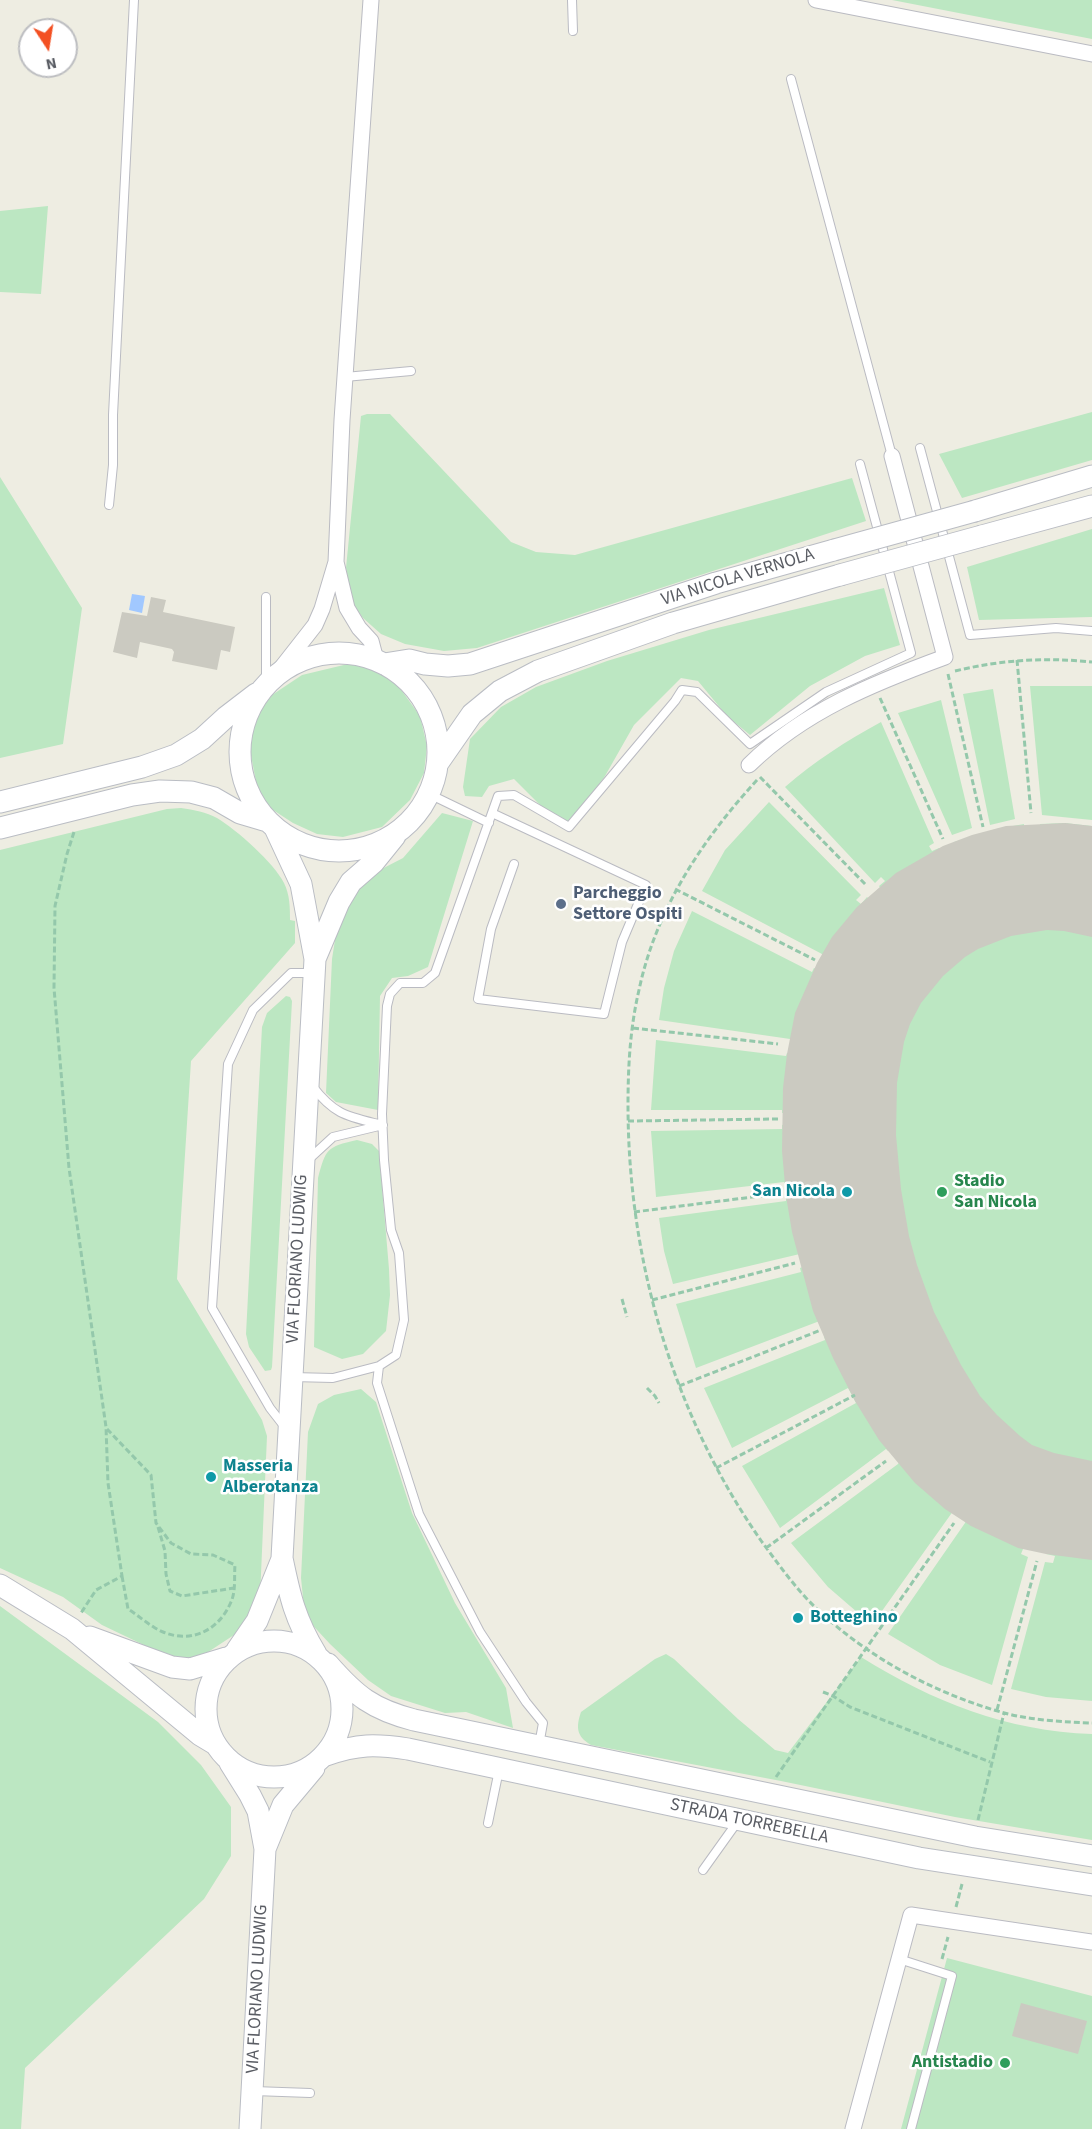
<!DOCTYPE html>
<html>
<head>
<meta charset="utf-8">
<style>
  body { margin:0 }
  #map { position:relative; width:1092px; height:2129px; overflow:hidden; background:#eeede2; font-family:"Source Sans 3",sans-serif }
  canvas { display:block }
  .north { position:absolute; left:18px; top:18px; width:60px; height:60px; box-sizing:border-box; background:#fff; border:2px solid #bdbec1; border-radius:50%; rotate:168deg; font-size:16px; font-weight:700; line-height:24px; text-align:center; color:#5a5d64 }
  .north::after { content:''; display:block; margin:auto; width:21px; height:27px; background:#f35022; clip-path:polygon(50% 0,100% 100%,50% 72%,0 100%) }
</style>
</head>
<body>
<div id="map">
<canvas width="1092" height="2129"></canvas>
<div class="north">N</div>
</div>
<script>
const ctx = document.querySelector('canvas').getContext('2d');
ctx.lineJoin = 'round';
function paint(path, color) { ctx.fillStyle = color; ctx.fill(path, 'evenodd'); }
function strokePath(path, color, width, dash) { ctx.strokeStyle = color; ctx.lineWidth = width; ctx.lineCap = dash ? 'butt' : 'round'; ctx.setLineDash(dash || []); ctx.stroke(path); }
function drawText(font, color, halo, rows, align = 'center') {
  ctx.font = font + ' "Source Sans 3",sans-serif'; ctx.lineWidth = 5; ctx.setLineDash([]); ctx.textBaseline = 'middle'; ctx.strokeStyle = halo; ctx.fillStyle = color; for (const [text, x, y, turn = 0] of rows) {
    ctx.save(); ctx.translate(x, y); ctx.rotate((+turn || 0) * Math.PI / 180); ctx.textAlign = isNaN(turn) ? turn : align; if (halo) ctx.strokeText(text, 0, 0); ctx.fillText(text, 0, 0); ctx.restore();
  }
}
paint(new Path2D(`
  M892 0H1092V39Z
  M48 206 41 294 0 292V211Z
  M1092 412V460L962 498 939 454Z
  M367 414H390L511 542 536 552 575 555 852 478 866 521 477 648 444 651 405 644 381 634 363 618 352 603 346 568 361 416Z
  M0 477 82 608 63 744 0 758Z
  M1092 529V617L979 620 967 567Z
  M884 588 900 645 865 656 810 686 750 735 727 716 698 681 681 678 634 725 605 776 569 827 553 818 514 779 489 786 482 797 465 796 463 787 470 739 501 707 536 687 607 661 709 630Z
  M348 664 382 671 402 691 420 716 427 746 424 773 410 800 382 827 343 837 317 834 293 823 270 808 257 787 250 750 254 719 272 695 302 675Z
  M1030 686H1092V820L1042 815Z
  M993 689 1015 819 990 825 963 694Z
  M941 700 972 828 952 835 898 713Z
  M881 722 934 843 929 846 932 851 939 848 943 856 957 851 954 842 996 829 1024 824V834L1040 833V824L1065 823 1092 826V1701L1046 1697 1011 1689 1045 1562 1053 1563 1055 1556 1046 1554 1048 1547 1023 1549 1021 1554 1028 1557 992 1685 940 1665 888 1634 965 1523 968 1515 956 1507 872 1625 828 1587 791 1543 898 1464 902 1457 894 1448 888 1451 886 1449 780 1528 742 1466 856 1403 848 1388 732 1448 704 1388 825 1340 824 1336 830 1333 825 1321 817 1322 696 1368 676 1304 801 1272 800 1268 807 1265 804 1253 673 1284 664 1251 659 1218 786 1201V1197L793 1196 784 1182 656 1197 651 1131 782 1129V1125L790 1123 789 1113H782V1110H651L656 1040 786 1056 787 1053H795L797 1040 659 1020 664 988 674 951 692 911 812 972 814 968 822 971V954L702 891 725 850 769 802 861 895 856 900 861 904 867 897 874 904 884 894 879 886 885 881 881 877 875 883 785 787C815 761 846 741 881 722Z
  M181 808C194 810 206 812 217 818 237 830 274 863 284 883 290 895 290 908 290 920L295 921V943L191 1061 177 1279 262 1420 267 1436 260 1597 237 1633 199 1658H171L102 1625 63 1597 0 1568V850L167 809Z
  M442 813 473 821 428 967 408 976 392 978 380 996 378 1110 336 1102 326 1093 332 959 338 921 353 891 374 873 403 858Z
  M286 996 290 997 292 1001 272 1367 271 1370 265 1371 249 1347 246 1334 262 1027 267 1013Z
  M357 1140 372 1144 379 1151 389 1269 390 1295 386 1331 363 1354 342 1359 314 1347 318 1178C326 1149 326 1147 357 1140Z
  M361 1389 376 1402 412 1513 455 1603 506 1688 513 1728 466 1712 445 1713 391 1696 368 1680 330 1644 305 1617 301 1578 308 1432 318 1404 334 1395Z
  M0 1606 158 1722 201 1765 231 1807V1856L204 1899 25 2068 21 2129H0Z
  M666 1654 674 1659 738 1719 775 1750 788 1753 861 1657C933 1702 1007 1731 1092 1734V1840L955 1817 781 1781 591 1745C576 1736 576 1727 581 1712L655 1659Z
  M947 1958 1092 1996V2129H901Z`), '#bce7c2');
paint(new Path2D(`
  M132 594 145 596 142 613 129 610Z`), '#a1c8ff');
paint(new Path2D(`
  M151 597 166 600 163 612 235 627 230 652 221 650 217 670 172 661 174 652 172 649 140 642 137 658 113 652 122 612 147 616Z
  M1065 823 1092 826V937L1064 931 1047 930 1011 936 978 949 965 957 943 976 921 1003 910 1024 904 1042 897 1083 896 1135 901 1189 909 1236 917 1265 934 1312 961 1365 980 1396 997 1415 1020 1436 1032 1445 1054 1453 1092 1461V1560L1046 1554 1018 1548 971 1526 945 1509 915 1483 879 1440 855 1401 833 1358 813 1311 792 1232 786 1196 782 1151 783 1088 787 1054 795 1013 817 963 832 937 857 907 896 873 943 846 972 835 1006 826Z
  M1021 2003 1087 2021 1078 2054 1012 2036Z`), '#cbcac1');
const lane = new Path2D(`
  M572 0 573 31
  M791 79 892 456
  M345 377 411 371
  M920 448 970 635 1056 628 1092 631
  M109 505 113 465V415L134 0
  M266 685V597
  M429 794 489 823
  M492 813 646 885 622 942 604 1014 478 999 491 929 514 864
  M313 1087C334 1114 346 1116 378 1124
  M308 1160 333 1137 383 1125
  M292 1377 333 1378 379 1366
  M284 1426 270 1408 212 1308 228 1064 253 1010 291 973H312
  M539 1745 543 1723 526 1702 480 1632 419 1514 377 1383 379 1366 396 1355 404 1320 399 1253 391 1230 384 1160 382 1114 387 1006 390 994 400 983H423L435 973 498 796 514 795 569 827 675 701 682 690 697 692 750 744 826 692 911 653 860 464
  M488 1823 499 1770
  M703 1870 738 1821
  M899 1959 952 1976 911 2129
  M254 2091 310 2093`);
const street = new Path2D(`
  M371 0 342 420 336 562 347 608 359 628 371 641 376 660
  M816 0 1092 54
  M275 676 315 625 322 609 336 562
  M749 765C804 711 874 683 945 657L892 456
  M853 2129 911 1915 1092 1942`);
const secondary = new Path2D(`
  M975 511 1092 476
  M982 536 1092 506
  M240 752a99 99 0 1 1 198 0a99 99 0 1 1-198 0Z
  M384 664 409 660 425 664 448 666 470 664 716 583 834 550
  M438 763 472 714 500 691 538 671 673 623 840 575
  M0 802 142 767 176 755 202 739 226 717 256 694
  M0 828 132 795 160 791 191 792 214 798 240 813 267 821
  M275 828 301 884 315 959 282 1558C290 1597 295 1619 316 1654
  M315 959 339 902 351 882 374 862 395 836
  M0 1585 72 1629 200 1735 215 1744
  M90 1637 172 1667 190 1669 226 1658
  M206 1709a68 68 0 1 1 136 0a68 68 0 1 1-136 0Z
  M237 1650 257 1621 282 1559
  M328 1664C356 1696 372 1709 414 1720L975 1837 1092 1856
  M326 1755C358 1744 375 1744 408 1749L919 1858 1092 1885
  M230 1763 250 1795 258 1811 265 1849 250 2129
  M265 1849 283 1805 314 1768`);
strokePath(lane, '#babbc2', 10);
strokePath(street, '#babbc2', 17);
strokePath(secondary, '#babdc4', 23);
strokePath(new Path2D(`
  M1017 660 1031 813
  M955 671C1001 660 1045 657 1092 662
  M948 674 983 827
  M880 698 943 839
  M760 777 866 885
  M757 780C702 840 656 909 639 990 630 1028 628 1067 628 1105 628 1260 673 1415 762 1542 779 1565 796 1589 816 1608 867 1657 934 1693 1001 1712 1027 1720 1065 1722 1092 1723
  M74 832 67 854 55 906 54 988 69 1168 106 1427 108 1483 122 1576 96 1590 81 1613
  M675 889 815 960
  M633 1028 778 1044
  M628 1121 778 1119
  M634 1212 784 1193
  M622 1299 627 1317
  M652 1300 795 1263
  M679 1386 821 1330
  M647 1388 655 1396 659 1403
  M107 1429 151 1475 156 1523 171 1543 191 1554 213 1555 235 1565C234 1577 236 1591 231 1602 219 1630 192 1644 163 1632 151 1627 139 1616 128 1609L122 1576
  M716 1468 855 1395
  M158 1527 165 1551 166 1574 170 1591 182 1596 234 1588
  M766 1548 886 1461
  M823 1692 833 1696 850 1707 990 1762
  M997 1710 1037 1561
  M776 1777 954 1523
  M978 1820 1004 1713
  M956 1907 962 1884
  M942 1959 948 1937`), '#94c8ab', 3, [6, 3]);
strokePath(lane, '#fff', 8);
strokePath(street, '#fff', 15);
strokePath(secondary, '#fff', 21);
const secondaryBridge = new Path2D(`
  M834 550 975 511
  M840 575 982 536`);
strokePath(secondaryBridge, '#babdc4', 23, []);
strokePath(secondaryBridge, '#fff', 21);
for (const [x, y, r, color] of [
  [561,904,6,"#5c6f8a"],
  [847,1192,6,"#0f9aa8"],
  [942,1192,6,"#2e9e5b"],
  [211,1477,6,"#0f9aa8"],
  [798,1618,6,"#0f9aa8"],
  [1005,2063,6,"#2e9e5b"]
]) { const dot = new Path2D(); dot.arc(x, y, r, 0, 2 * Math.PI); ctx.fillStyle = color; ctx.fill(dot); strokePath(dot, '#fff', 2); }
drawText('18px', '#5a5d64', '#fff', [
  ["VIA NICOLA VERNOLA",738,578,-17],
  ["VIA FLORIANO LUDWIG",298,1259,-87],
  ["STRADA TORREBELLA",749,1822,12],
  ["VIA FLORIANO LUDWIG",258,1989,-87]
]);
drawText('bold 18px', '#4e5e75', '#fff', [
  ["Parcheggio",573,894],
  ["Settore Ospiti",573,915]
], 'left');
drawText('bold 18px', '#27864d', '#fff', [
  ["Stadio",954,1182],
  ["San Nicola",954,1203],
  ["Antistadio",993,2063,"right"]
], 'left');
drawText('bold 18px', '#0d838f', '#fff', [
  ["San Nicola",835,1192,"right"],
  ["Masseria",223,1467],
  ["Alberotanza",223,1488],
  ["Botteghino",810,1618]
], 'left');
</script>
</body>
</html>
